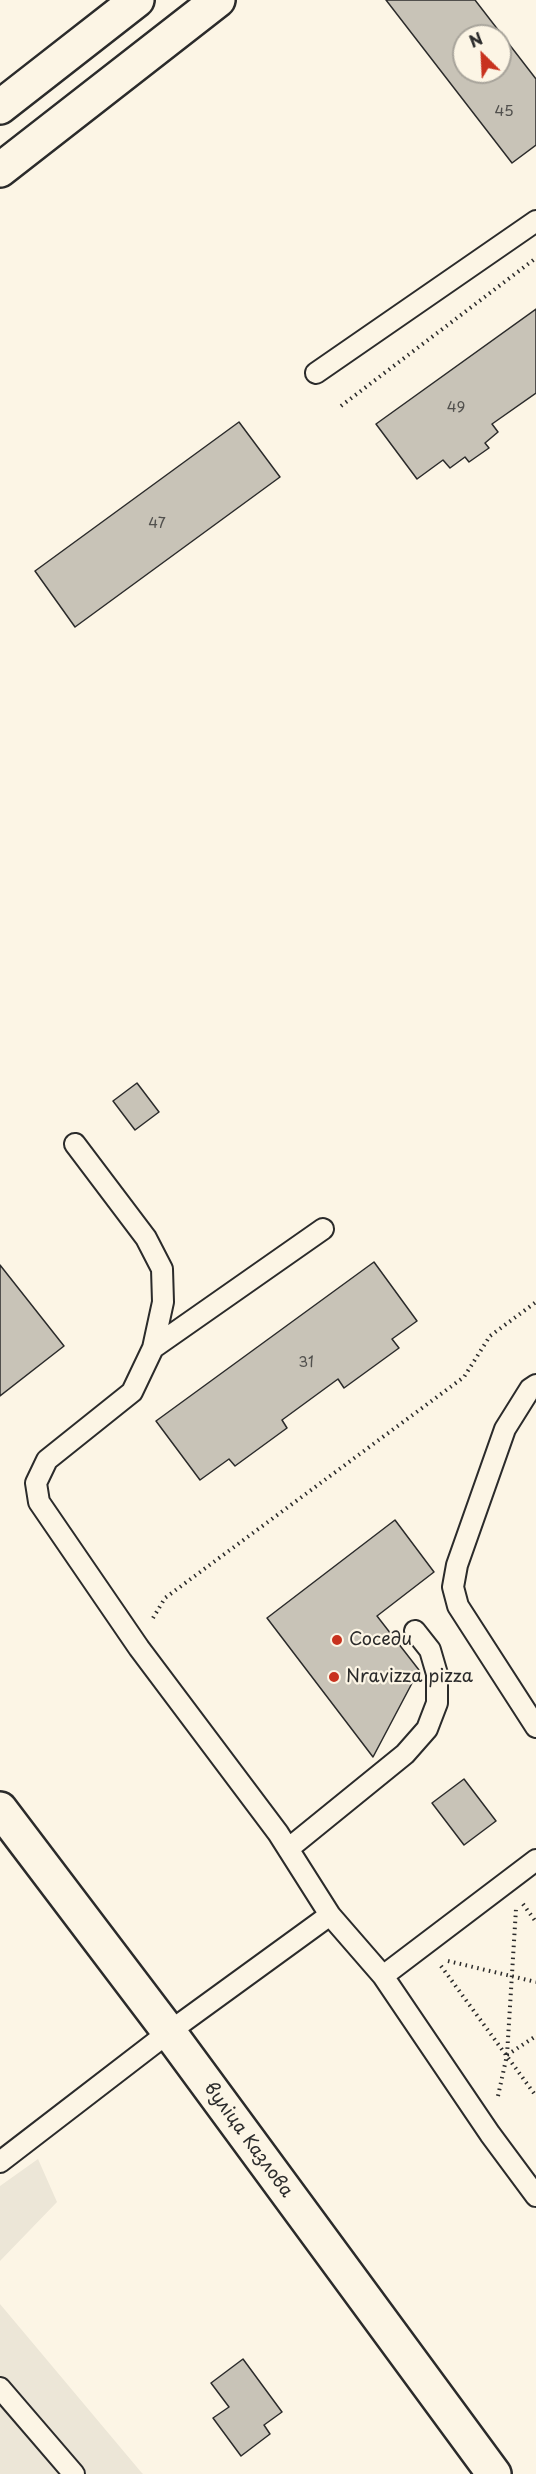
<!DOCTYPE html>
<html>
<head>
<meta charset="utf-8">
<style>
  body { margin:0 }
  #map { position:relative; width:536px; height:2474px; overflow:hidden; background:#fcf5e5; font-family:"Playpen Sans",sans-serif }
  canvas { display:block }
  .north { position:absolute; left:452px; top:24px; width:60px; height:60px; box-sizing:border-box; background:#fcf5e5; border:2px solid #a8a49b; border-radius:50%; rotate:336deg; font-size:16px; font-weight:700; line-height:24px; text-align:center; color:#2b2b2b }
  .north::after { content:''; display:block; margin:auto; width:21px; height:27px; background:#c8321e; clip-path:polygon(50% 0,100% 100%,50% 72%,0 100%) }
</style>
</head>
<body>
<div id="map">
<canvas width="536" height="2474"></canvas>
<div class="north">N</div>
</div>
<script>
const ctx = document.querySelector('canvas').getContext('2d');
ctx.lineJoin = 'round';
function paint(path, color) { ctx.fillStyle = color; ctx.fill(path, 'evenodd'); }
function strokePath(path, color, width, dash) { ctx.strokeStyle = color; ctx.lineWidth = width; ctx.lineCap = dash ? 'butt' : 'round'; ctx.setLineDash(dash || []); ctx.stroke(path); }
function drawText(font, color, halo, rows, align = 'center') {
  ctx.font = font + ' "Playpen Sans",sans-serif'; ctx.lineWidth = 4.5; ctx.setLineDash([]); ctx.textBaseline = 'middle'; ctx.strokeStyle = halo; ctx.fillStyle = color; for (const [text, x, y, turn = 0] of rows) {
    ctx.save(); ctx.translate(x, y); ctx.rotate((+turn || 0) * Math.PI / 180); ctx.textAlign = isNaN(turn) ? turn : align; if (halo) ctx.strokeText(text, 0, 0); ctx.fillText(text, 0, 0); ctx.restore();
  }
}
paint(new Path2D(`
  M38 2159 57 2202 0 2261V2186Z
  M0 2304 141 2472 143 2474H0Z`), '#ece6d7');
const building = new Path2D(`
  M386 0H475L536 79V145L512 163ZM464 36H500V72H464Z
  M536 309V393L492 424 498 432 485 443 489 448 469 462 465 457 450 468 443 460 417 479 376 424Z
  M239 422 280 477 75 627 35 571Z
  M137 1083 159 1112 135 1130 113 1101Z
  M374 1262 417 1321 392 1339 399 1348 344 1388 338 1379 282 1420 287 1428 235 1466 229 1459 200 1480 156 1421Z
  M0 1265 64 1346 0 1396Z
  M395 1520 434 1572 377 1616 419 1670 373 1757 267 1618Z
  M464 1779 496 1821 464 1845 432 1803Z
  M243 2359 282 2412 264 2425 270 2434 241 2456 213 2418 229 2407 211 2383Z`);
paint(building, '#c8c3b7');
strokePath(building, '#2b2b2b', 1.5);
const service = new Path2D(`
  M316 373 536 221
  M75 1144 146 1238 162 1269 163 1302 153 1348 132 1392 47 1460 36 1483 39 1502 139 1648 278 1833 330 1915
  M153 1348 323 1229
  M536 1385 530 1389 505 1429 457 1565 453 1587 458 1606 536 1727
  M288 1849 405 1754 427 1729 437 1703V1674L430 1650 415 1631
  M383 1976 536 1860
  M0 2162 169 2032 330 1915 383 1976 490 2134 536 2196
  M0 2388 74 2474`);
const minor = new Path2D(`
  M0 107 137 0
  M0 170 218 0`);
const secondary = new Path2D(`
  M0 1809 169 2032 494 2474`);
strokePath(service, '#2b2b2b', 24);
strokePath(minor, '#2b2b2b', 38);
strokePath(secondary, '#2b2b2b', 38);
strokePath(new Path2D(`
  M341 406 536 258
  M153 1618 165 1598 464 1377 490 1336 536 1302
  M523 1904 536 1922
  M448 1961 536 1982
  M441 1966 536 2096
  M507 2055 536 2036
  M498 2096 507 2055 516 1909`), '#2b2b2b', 4, [1.5, 4.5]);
strokePath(service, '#fcf5e5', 20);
strokePath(minor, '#fcf5e5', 33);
strokePath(secondary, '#fcf5e5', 33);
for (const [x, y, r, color] of [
  [337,1640,6,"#c8321e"],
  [334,1677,6,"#c8321e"]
]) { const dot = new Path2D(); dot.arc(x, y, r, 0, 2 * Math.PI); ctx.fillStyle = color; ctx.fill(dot); strokePath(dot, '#fcf5e5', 2); }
drawText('15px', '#52514e', null, [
  ["45",504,112],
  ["49",456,408],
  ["47",157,524],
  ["31",306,1363]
]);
drawText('18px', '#2b2b2b', '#fcf5e5', [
  ["Соседи",349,1640],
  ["Nravizza pizza",346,1677]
], 'left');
drawText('18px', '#2b2b2b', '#fcf5e5', [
  ["вуліца Казлова",248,2140,54]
]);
</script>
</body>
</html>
